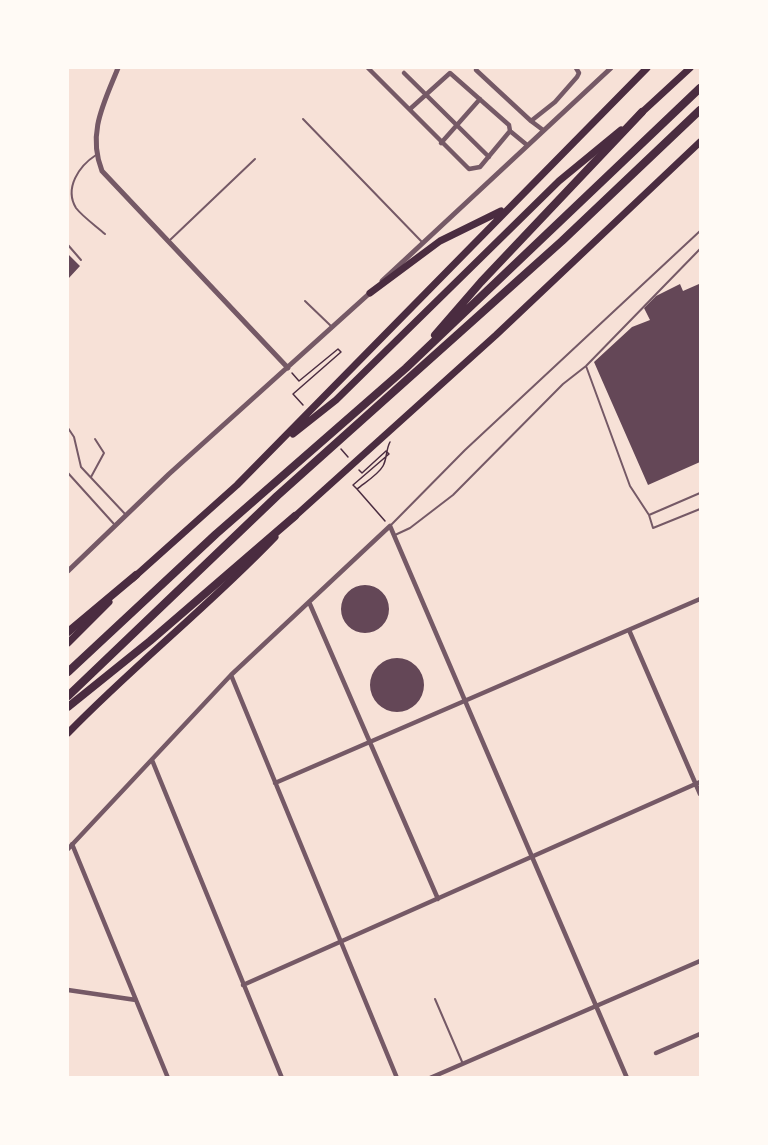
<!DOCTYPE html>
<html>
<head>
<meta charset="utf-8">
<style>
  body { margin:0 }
  #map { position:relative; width:768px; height:1145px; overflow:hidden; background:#f7e1d7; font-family:"Varela Round",sans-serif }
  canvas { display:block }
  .frame { position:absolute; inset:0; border:69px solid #fffaf5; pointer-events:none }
</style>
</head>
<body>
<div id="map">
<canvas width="768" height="1145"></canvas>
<div class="frame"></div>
</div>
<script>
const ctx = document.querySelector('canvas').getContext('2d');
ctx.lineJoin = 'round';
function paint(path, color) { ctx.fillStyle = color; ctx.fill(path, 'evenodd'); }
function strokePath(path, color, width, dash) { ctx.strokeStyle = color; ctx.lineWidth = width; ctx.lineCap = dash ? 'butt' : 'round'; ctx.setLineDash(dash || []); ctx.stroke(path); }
paint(new Path2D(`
  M68 254 80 266 68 279Z
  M680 284 683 291 699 284 700 288V462L648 485 594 362 632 327 650 320 644 308 656 296Z
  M341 609a24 24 0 1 1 48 0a24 24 0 1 1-48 0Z
  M370 685a27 27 0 1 1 54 0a27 27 0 1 1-54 0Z`), '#644757');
strokePath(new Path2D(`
  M292 373 299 381 338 349 341 352 293 394 303 405
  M341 449 348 457
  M359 470 362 473 386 451 389 454 353 485 357 489C364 483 378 475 383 466 387 459 386 449 390 442
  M357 489 385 521`), '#4a2c40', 1.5);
strokePath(new Path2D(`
  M303 119 422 242
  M96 155C79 166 64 188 76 208 83 217 96 226 105 234
  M170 240 255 159
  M68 245 81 260
  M305 301 331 326
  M586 366 630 486 649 515 653 528 700 509
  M68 428 74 437 81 467 126 515
  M68 473 114 524
  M91 477 104 453 95 439
  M649 515 700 493
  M390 526 465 450 700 231
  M395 535 410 528 453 495 563 384 586 366 700 249
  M435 999 463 1064`), '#755966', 2);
strokePath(new Path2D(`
  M368 68 469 169 480 167 510 131 509 125 450 73 410 109
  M476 70 531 121 555 102 577 77 579 73 576 68
  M404 73 489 157
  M531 121 543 130
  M510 131 527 145
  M441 143 480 99
  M309 602 438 899
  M629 630 700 794
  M231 675 397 1078
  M152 760 282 1078
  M275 783 700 599
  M72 844 168 1078
  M68 849 231 675 390 526 627 1078
  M243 985 700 782
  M68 990 136 1000
  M656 1053 700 1034
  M430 1078 700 961`), '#755966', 4.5);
strokePath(new Path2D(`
  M118 68C104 103 87 133 102 171L288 368
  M382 281 611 68
  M68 571 169 474 371 292`), '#755966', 5);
strokePath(new Path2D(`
  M639 115 690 68
  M370 293 440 241 501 211
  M293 434 336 400 559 181 621 130
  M293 518 496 335 700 142
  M132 579 237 485 647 68
  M68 643 109 602
  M68 733C134 665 209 606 275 537`), '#4a2c40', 7);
strokePath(new Path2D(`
  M435 335 481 282 642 112
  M68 632 136 575
  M68 672 216 534 406 368 700 88
  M68 696 277 496 562 241 700 110
  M68 707 150 641 295 516`), '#4a2c40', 8);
</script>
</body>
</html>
